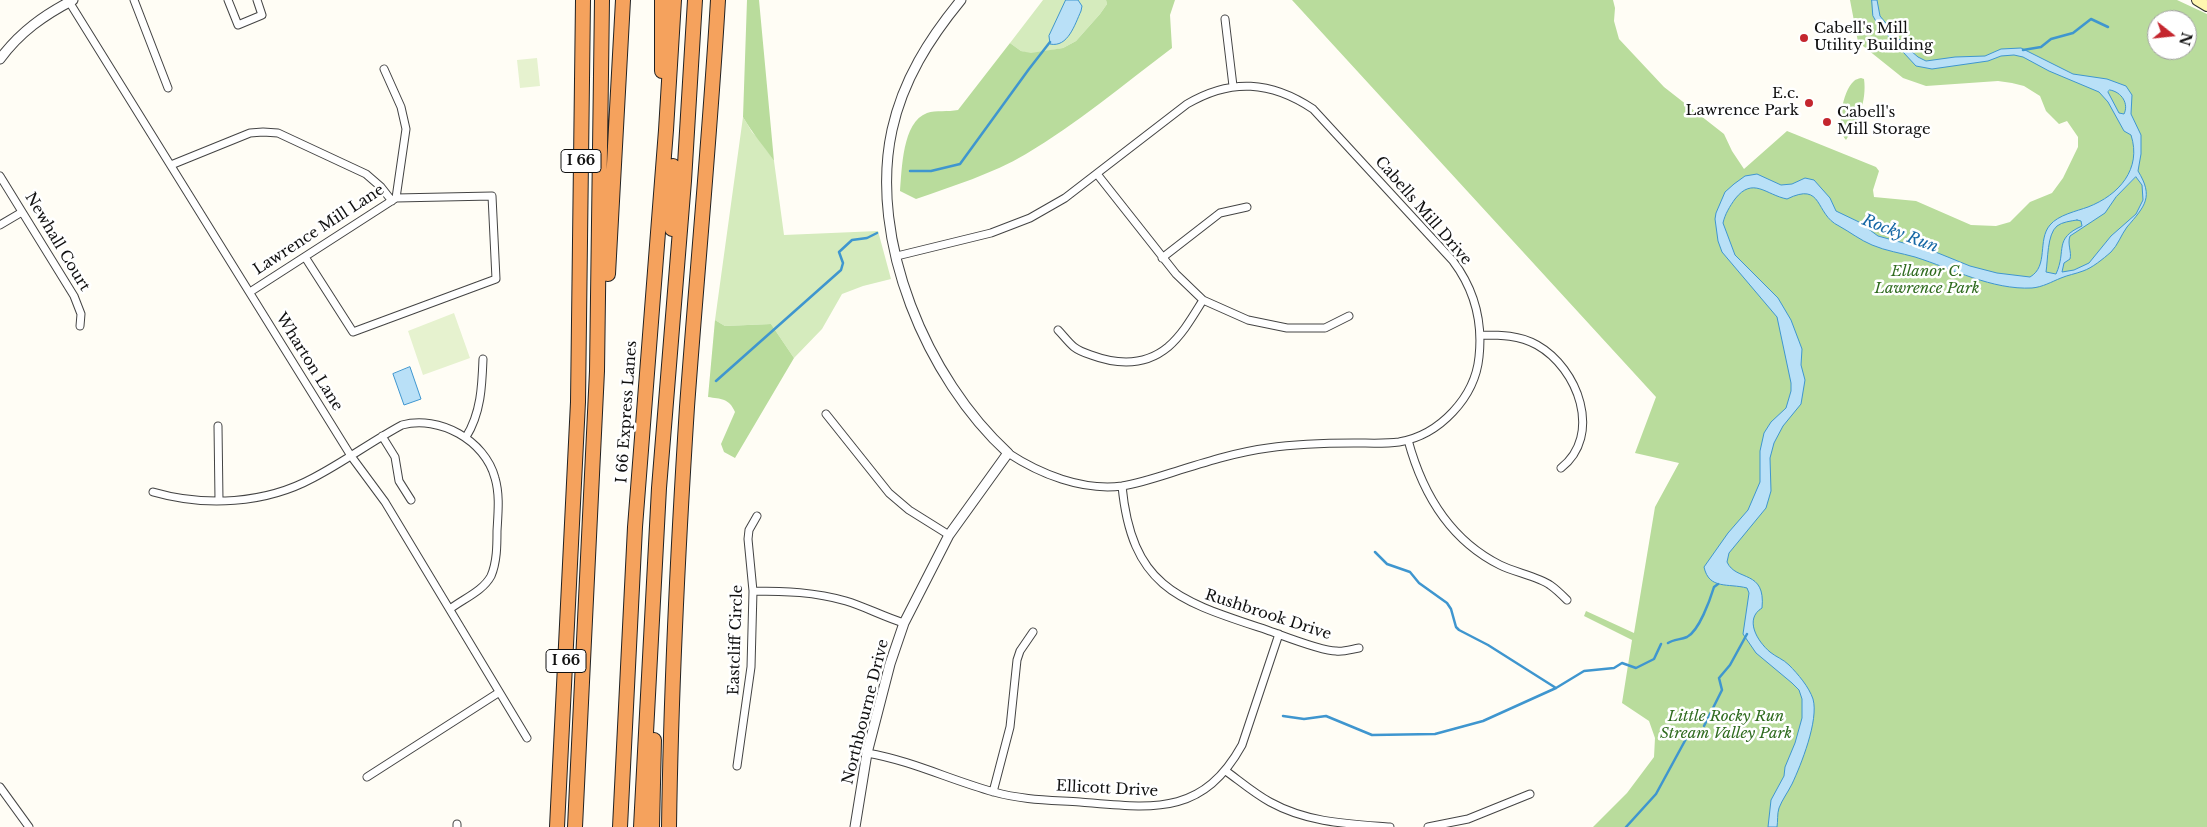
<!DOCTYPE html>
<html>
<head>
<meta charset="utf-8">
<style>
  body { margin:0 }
  #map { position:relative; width:2207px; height:827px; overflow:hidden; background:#fffdf5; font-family:"Libre Baskerville",serif }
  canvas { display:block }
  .north { position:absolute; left:2147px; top:10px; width:50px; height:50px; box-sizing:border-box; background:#fff; border:1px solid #a0a0a0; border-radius:50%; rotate:106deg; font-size:14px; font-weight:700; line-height:20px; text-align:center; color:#111 }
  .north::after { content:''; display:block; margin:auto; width:18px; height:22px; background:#c4262e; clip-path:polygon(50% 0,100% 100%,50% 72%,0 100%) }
</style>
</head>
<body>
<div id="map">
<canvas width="2207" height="827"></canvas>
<div class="north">N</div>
</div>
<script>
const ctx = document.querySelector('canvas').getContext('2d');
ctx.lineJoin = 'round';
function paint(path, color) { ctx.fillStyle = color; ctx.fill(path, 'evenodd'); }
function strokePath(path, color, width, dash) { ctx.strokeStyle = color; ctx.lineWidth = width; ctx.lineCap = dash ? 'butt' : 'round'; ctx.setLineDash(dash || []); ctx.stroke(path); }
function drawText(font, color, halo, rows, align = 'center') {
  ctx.font = font + ' "Libre Baskerville",serif'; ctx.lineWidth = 5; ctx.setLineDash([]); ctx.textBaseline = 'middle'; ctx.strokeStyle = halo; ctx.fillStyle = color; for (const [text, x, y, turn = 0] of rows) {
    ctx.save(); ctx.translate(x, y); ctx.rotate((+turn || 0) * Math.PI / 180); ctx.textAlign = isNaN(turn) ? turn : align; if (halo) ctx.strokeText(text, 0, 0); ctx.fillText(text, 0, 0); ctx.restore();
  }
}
paint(new Path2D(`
  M1043 0H1106L1107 4 1100 14 1076 41 1063 48 1031 54 1021 51 1010 43Z
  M743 117 752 132 761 141 774 161 784 235 878 231 891 279 863 286 842 294 822 329 794 358 771 324 725 326 715 320Z`), '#d5ebbd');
paint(new Path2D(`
  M747 0H759L774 161C764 146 752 133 743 117Z
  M1106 0H1175L1170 15 1172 48C1124 84 1077 124 1026 154 992 174 953 186 916 199L900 191C902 170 902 122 927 113 936 110 948 112 958 110L1010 43 1021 51 1031 53 1063 48 1076 41 1100 14 1107 4Z
  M1292 0H1613L1615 8 1614 21 1619 39 1664 87 1724 134 1732 151 1744 169 1787 131 1876 167 1879 171 1873 190 1874 197 1916 201 1971 225 1996 226 2010 222 2030 202 2052 193 2063 178 2078 147V137L2067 121 2059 124 2046 111 2040 96 2024 86 2012 83 1998 81 1926 86 1903 78 1858 42 1850 0H2177L2207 14V827H1593L1627 793 1654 757 1655 738 1649 721 1622 703 1632 640 1584 616 1586 611 1634 633 1655 507 1679 463 1635 453 1656 397ZM2157 20H2187V50H2157Z
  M1861 78 1864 79C1867 101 1858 122 1846 140 1836 129 1842 91 1854 81 1856 79 1858 79 1861 78Z
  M715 320 725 326 771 324 794 358 735 458 724 452 721 444 735 412C729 398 721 399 708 397Z`), '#b9dc9c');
paint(new Path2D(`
  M537 58 540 86 520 88 517 60Z
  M454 313 470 358 423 375 408 331Z`), '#e6f2cf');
const water = new Path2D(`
  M1066 0H1078L1082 6 1081 11C1075 24 1068 48 1050 44L1049 36Z
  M1872 0H1877L1880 16 1885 22 1904 45 1918 57 1926 61 1955 57 1985 56 2001 49 2021 48 2073 74 2107 79 2126 86 2132 95 2131 114 2141 135V154L2138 171C2154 197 2145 206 2127 227 2121 235 2118 245 2111 252 2103 259 2092 268 2083 271 2075 274 2068 275 2061 278 2051 282 2043 287 2032 288 1992 290 1953 269 1915 257 1901 253 1886 251 1872 245 1860 240 1850 232 1839 226 1814 214 1824 181 1787 199 1766 195 1753 176 1735 199 1730 206 1725 214 1723 223L1735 255 1778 298 1791 320 1802 349 1801 365 1805 380 1801 404 1783 426 1774 443 1770 458 1771 491 1766 508 1729 553 1727 562C1736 582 1766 569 1762 608 1744 619 1757 641 1770 652 1776 657 1783 659 1789 665 1798 674 1809 687 1813 699 1819 720 1801 765 1792 784 1788 792 1782 800 1779 808 1777 814 1778 821 1777 827H1768L1771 800 1784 776 1785 767 1795 743 1802 718V699L1799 690 1792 683 1756 653 1743 634 1749 593 1747 588C1728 583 1709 590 1704 567L1728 533 1748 510 1760 482V451L1764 433 1771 422 1786 408 1791 391V383L1777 317 1722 252 1718 241 1715 219 1716 213 1725 192 1734 184 1745 176 1757 174 1781 185 1792 184 1805 178 1814 180 1830 198 1836 211 1859 222 1878 236 1933 251 1970 266 1997 273 2030 277C2049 266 2037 240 2050 225 2058 215 2077 211 2088 207 2119 195 2142 169 2131 135L2124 131 2108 102 2099 92 2049 71 2023 57 2014 55 2001 56 1988 61 1932 69 1916 66 1878 25 1873 16ZM2110 90C2122 92 2129 104 2124 114L2119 113 2109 94 2108 92ZM2136 177 2142 185 2143 200 2136 214 2111 236 2089 263 2074 270 2062 272 2064 263 2070 259C2072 252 2067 244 2070 236L2105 213 2116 197ZM2077 220 2081 221 2082 226C2053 239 2067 250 2056 274L2046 272C2048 260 2047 234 2057 226 2062 222 2071 221 2077 220Z
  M410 367 421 399 404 405 393 374Z`);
paint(water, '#b9e0f7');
strokePath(water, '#3f96cf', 1);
strokePath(new Path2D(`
  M2023 50 2041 47 2051 39 2073 33 2091 19 2108 27
  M910 171H931L960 164 1029 69 1050 42
  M716 381 841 270 843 263 839 252 852 240 867 238 877 233
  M1375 552 1387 564 1410 572 1419 583 1447 603 1451 609 1456 627 1459 630 1488 645 1556 688
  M1668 643C1674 639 1680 640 1687 637 1699 631 1710 600 1714 587L1718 584
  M1283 716 1304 719 1326 716 1372 735 1435 734 1483 721 1556 688 1584 671 1614 668 1622 663 1636 668 1654 659 1661 644
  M1704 726 1722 690 1719 678 1730 665 1747 634
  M1626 827 1656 794 1687 737 1699 729`), '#3f96cf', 2.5);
const minor = new Path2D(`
  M68 0 351 456 385 502 527 738
  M134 0 168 88
  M228 0 238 25 262 15 257 0
  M1225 19 1233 86
  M171 165 250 133 263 132 278 133 366 174 381 187 392 201
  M1097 174 1176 274 1203 300 1248 320 1287 328H1325L1349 316
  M0 176 74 296 81 314 80 326
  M0 225 22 212
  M897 256 991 233 1030 218 1065 198 1187 104C1231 78 1271 81 1313 109L1453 261C1474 289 1483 321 1479 357 1475 397 1440 435 1399 442 1385 444 1369 443 1354 443 1325 443 1296 444 1268 448 1238 452 1209 461 1180 470 1161 476 1141 483 1122 486 1082 491 1040 474 1008 453
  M305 257 353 332 496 279 492 196 396 198
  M1162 258 1220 213 1247 207
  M250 292 396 198 406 129 401 107 384 69
  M1058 330C1063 335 1068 342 1074 347 1079 351 1085 353 1091 355 1118 365 1145 366 1168 347 1183 334 1193 316 1203 300
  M1481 335C1501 335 1519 335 1537 345 1578 368 1603 435 1561 468
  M826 414 889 493 909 510 949 535
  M218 426 219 500
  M382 436 395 457 399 481 411 500
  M466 437C481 413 482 386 483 359
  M1408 440C1422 492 1450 540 1500 565 1514 572 1539 577 1550 585 1556 589 1562 595 1567 600
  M1122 486C1132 589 1180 601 1267 630 1284 636 1321 651 1336 651 1344 652 1352 649 1359 648
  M153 492C205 507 265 504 313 478 344 462 372 441 402 425 439 415 485 440 495 478 500 495 498 513 497 531 497 545 497 562 491 576 483 591 463 599 450 609
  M753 591C785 591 815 592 846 601 866 607 884 617 904 623
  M867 753C913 761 950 780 994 792 1022 800 1051 800 1080 802 1152 808 1202 817 1242 745L1279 634
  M737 766 751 667 753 591 748 539 749 530 757 516
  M1226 771C1241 782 1255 794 1270 802 1308 823 1349 824 1390 827
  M367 777 498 693
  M0 787 29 827
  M993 792 1010 727 1017 660 1020 651 1033 632
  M457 827V824
  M1428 827 1468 819 1530 794`);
const tertiary = new Path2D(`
  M0 59C20 32 44 15 73 0
  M855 827 867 753 890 664 904 623 949 535 1008 453C927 379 868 240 892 130 903 80 929 39 961 0`);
const secondary = new Path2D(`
  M2197 0 2207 6`);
const motorway = new Path2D(`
  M662 71V0
  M672 229 673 166
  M608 274 623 0
  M557 827 578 402 583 0
  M575 827 597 371 602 0
  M620 827 635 527 666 130 674 0
  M641 827 659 488 684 181 695 0
  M652 827 654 740
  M669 827C671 687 678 547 687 407 697 271 710 136 718 0`);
strokePath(minor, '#444', 9);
strokePath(tertiary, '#444', 11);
strokePath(secondary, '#333', 12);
strokePath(motorway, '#222', 16);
strokePath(minor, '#fff', 7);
strokePath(tertiary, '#fff', 9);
strokePath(secondary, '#fff6b0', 10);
strokePath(motorway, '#f5a25d', 14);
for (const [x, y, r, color] of [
  [1804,38,5,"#c4262e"],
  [1809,103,5,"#c4262e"],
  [1827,122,5,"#c4262e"]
]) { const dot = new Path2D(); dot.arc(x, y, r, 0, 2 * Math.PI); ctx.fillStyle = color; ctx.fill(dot); strokePath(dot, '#fff', 2); }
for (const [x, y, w] of [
  [581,161,40],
  [566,661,40]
]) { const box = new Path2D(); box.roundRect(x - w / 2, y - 11.5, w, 23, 4); ctx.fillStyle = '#fff'; ctx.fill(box); strokePath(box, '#111', 1); }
drawText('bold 14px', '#111', null, [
  ["I 66",581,161],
  ["I 66",566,661]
]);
drawText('15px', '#111', '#fff', [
  ["Cabell's Mill",1814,29],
  ["Utility Building",1814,46],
  ["E.c.",1799,94,"right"],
  ["Lawrence Park",1799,111,"right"],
  ["Cabell's",1837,113],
  ["Mill Storage",1837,130]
], 'left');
drawText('15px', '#111', '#fff', [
  ["Cabells Mill Drive",1423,211,49],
  ["Lawrence Mill Lane",319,230,-33],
  ["Newhall Court",57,242,59],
  ["Wharton Lane",309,362,58],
  ["I 66 Express Lanes",627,412,-86],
  ["Rushbrook Drive",1268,615,18],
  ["Eastcliff Circle",736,640,-88],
  ["Northbourne Drive",866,712,-76],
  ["Ellicott Drive",1107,789,3]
]);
drawText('italic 15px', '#2f6b1f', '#fff', [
  ["Ellanor C.",1927,272],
  ["Lawrence Park",1927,289],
  ["Little Rocky Run",1726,717],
  ["Stream Valley Park",1726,734]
]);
drawText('italic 16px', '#1768a6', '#fff', [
  ["Rocky Run",1900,234,21]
]);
</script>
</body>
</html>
